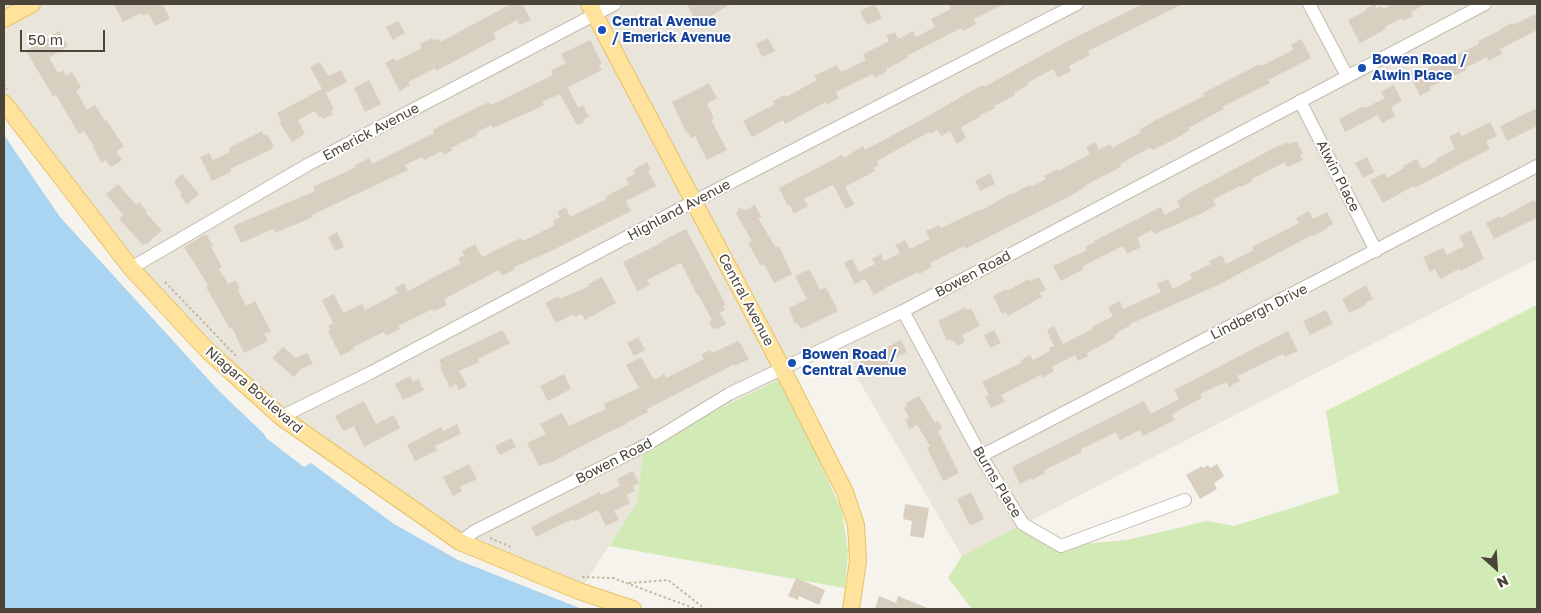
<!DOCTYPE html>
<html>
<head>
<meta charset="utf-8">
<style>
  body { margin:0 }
  #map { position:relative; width:1541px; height:613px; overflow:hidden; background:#f6f3ec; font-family:"Golos Text",sans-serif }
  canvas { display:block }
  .frame { position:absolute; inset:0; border:5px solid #4b4439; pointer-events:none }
  .north { position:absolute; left:1471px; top:543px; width:50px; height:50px; -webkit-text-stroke:4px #fff; paint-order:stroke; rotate:154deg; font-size:14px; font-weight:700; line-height:20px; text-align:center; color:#4b4439 }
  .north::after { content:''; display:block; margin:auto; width:18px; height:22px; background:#4b4439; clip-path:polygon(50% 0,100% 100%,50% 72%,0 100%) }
  .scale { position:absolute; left:20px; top:30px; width:85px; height:22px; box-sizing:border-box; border:2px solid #4b4439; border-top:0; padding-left:6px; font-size:15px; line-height:18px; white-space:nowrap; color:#4b4439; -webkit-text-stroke:4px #fff; paint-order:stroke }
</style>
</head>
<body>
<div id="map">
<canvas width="1541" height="613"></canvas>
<div class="frame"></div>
<div class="north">N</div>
<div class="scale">50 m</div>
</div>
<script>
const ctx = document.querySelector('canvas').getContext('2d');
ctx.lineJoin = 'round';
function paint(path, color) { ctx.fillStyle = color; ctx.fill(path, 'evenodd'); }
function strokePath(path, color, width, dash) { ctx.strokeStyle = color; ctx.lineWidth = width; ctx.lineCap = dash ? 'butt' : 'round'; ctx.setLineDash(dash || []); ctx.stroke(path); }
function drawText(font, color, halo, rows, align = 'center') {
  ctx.font = font + ' "Golos Text",sans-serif'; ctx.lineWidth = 4; ctx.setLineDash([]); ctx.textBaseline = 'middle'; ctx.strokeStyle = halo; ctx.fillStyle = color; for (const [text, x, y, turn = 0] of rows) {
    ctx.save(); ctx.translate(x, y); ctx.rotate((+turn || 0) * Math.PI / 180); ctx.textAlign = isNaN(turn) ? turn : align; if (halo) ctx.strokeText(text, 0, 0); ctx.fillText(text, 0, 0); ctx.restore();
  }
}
paint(new Path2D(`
  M4 4H1537V259L962 556 838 345 782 378 644 446 637 503 580 590 459 541 283 419 131 268 4 105Z`), '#eae5da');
paint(new Path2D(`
  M1537 305V609H972L948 578 962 556 1023 524 1061 546 1127 540 1207 521 1234 526 1339 493 1326 411Z
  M782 378 842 511 848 552 845 588 609 546 637 503 644 446Z`), '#d2eab5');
paint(new Path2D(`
  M4 135 60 217 217 389 264 434 266 438 304 467 311 463 394 524 458 560 582 609H4Z`), '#a9d4f2');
paint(new Path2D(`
  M114 4H165L163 5 170 19 155 26 148 13 142 16 141 13 123 22Z
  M511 4H522L531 20 520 25 517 20 493 33 496 39 436 71 435 68 408 82 410 85 400 91 385 63 394 58 396 61 422 48 420 44 432 38 433 40 439 39 440 42Z
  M687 4H731L700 22 699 19 695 20Z
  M875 4 882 18 867 25 860 11Z
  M949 4H1005L974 19 976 24 963 31 961 28 907 56 908 58 886 69 887 71 875 78 873 74 836 92 839 98 827 105 826 102 785 124 783 120 752 137 743 121 775 104 773 101 785 95 786 97 817 80 814 76 837 65 841 72 866 60 863 54 889 41 886 36 895 32 898 39 913 31 916 37 935 27 931 19 951 9Z
  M1143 4H1183L1088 51 1090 55 1069 66 1071 71 1058 78 1053 69 1027 83 1028 85 1014 93 1015 95 994 106 995 108 979 116 980 117 961 127 966 138 957 144 950 131 941 136 937 130 930 134 929 132 877 161 879 165 873 168 875 171 845 187 854 204 846 209 833 185 804 199 808 206 794 214 790 205 788 206 779 188 842 155 844 158 863 146 865 150 923 119 969 92 983 85 984 87 1066 42Z
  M1375 4 1377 8 1381 6 1383 9 1392 4H1426L1411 12 1413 16 1403 21 1401 18 1385 27 1386 29 1360 43 1348 20 1367 10 1366 9Z
  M1537 13V30L1500 49 1502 54 1488 61 1487 57 1465 68 1467 70 1430 87 1431 90 1420 96 1409 74 1421 69 1422 71 1458 52 1459 54 1479 44 1478 41 1501 30 1500 29 1512 23 1513 25Z
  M398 21 405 33 393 40 386 27Z
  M59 31 68 46 49 58 58 73 63 70 66 76 72 72 81 87 76 91 87 110 95 105 105 121 106 120 124 146 116 152 122 160 111 167 105 160 102 163 96 154 97 153 93 147 94 146 84 131 79 134 56 95 53 96 26 51Z
  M768 38 775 51 762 57 756 44Z
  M1301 39 1311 58 1268 80 1270 83 1222 107 1224 109 1188 128 1190 130 1175 139 1153 150 1149 148 1120 164 1121 167 1084 186 1085 187 1070 196 965 249 964 246 930 263 932 267 919 274 918 272 885 288V289L874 295 865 279 855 284 844 263 852 259 859 272 875 264 872 259 881 254 884 261 900 253 895 245 905 240 910 249 930 239 926 231 940 225 941 228 981 209 982 210 1010 194V195L1030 185 1031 187 1046 179 1044 176 1057 169 1058 171 1090 154 1086 147 1096 142 1099 150 1110 144 1112 148 1141 132 1139 130 1154 121 1204 96 1203 93 1219 85 1260 64 1261 66 1293 50 1291 45Z
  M590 40 602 63 599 65 602 70 568 87 578 108 583 105 589 117 583 119 584 122 577 125 560 94 542 102 544 105 534 110 493 128 491 125 476 133 477 135 451 148 453 150 444 155 442 151 424 160 422 157 405 165 408 170 312 215 313 217 275 233 273 229 241 243 233 226 315 191 313 187 356 167 355 165 369 158 372 164 434 133 433 130 443 124 489 102 491 105 553 75 551 70 566 63 561 54Z
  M319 62H320L328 76 341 70 347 82 326 93 334 109 331 111 333 114 323 119 321 116 319 117 315 111 298 120 305 134 292 142 279 122 281 121 277 113 322 89 310 67Z
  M369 80 381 104 365 112 354 88Z
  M709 83 717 98 707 104 714 118 711 120 727 150 707 160 695 136 691 138 688 132 686 133 672 102Z
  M1394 85 1402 101 1391 107 1395 116 1382 123 1378 115 1345 132 1339 119 1364 106 1365 108 1385 98 1381 92Z
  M1537 108V126L1507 141 1500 126Z
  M1490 122 1497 136 1486 141 1490 149 1414 188 1413 186 1383 203 1370 180 1385 173 1387 178 1404 168 1403 166 1417 159 1422 169 1437 161 1436 159 1455 149 1449 137 1459 132 1462 136Z
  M262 131 264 136 267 134 274 146 272 147V149L230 169 231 172 212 181 200 157 209 153 213 160 230 152 229 149 231 147Z
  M1297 141 1303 154 1300 155 1303 160 1287 167 1285 162 1252 179 1253 181 1241 187 1240 186 1213 200 1216 205 1202 213 1155 234 1152 230 1137 238 1141 247 1127 254 1123 246 1083 266 1084 269 1061 281 1053 266 1087 250 1085 247 1095 242 1094 241 1161 207 1165 215 1180 207 1177 201 1182 198V197L1272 149 1288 142 1289 144Z
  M1367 157 1374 172 1363 178 1355 163Z
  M647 162 651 170 648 171 656 186 626 201 631 211 549 252 514 267 515 269 502 276 499 270 444 299 447 305 434 311 433 309 398 326 400 329 386 336 384 332 353 347 354 349 341 356 339 353 328 331 330 330 328 326 333 323 322 300 334 294 343 313 362 304 365 310 398 293 395 288 404 283 408 291 461 263 458 258 464 255 462 251 475 244 482 257 521 238 522 241 529 238 555 225 553 221 560 217 557 212 566 207 570 217 607 199 605 197 629 184 626 178 635 174 633 170Z
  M990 173 995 184 980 191 975 181Z
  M182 174 199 194 187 204 180 196 182 194 174 183 176 181 175 180Z
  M118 184 136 205 139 202 147 211 145 212 162 230 146 245 145 243 143 245 119 219 123 215 106 194Z
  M1533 200 1534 202 1537 200V218L1494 239 1486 223 1500 216 1501 218Z
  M755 205 761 217 758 218 776 248 779 246 792 274 774 283 764 264 761 266 748 243 752 241 736 214 739 208 746 210Z
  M1309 211 1313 219 1327 212 1333 224 1327 227 1328 228 1313 236 1312 235 1220 284 1130 324 1131 325 1118 332V333L1114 336 1115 338 1087 353 1088 356 1078 361 1075 355 1052 367 1054 371 1042 378 1041 375 1001 395 1005 402 991 408 985 396 989 395 982 382 1021 363 1020 361 1030 355 1033 360 1050 351 1049 348 1054 346 1047 330 1054 326 1063 344 1093 329 1092 327 1113 316 1108 307 1120 301 1123 309 1161 292 1157 284 1168 279 1173 289 1192 279 1190 274 1211 264 1209 261 1222 255 1226 264 1254 250 1252 247 1299 223 1296 218Z
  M686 229 726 305 723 306 725 310 720 313 726 324 716 329V328L713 329 709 322 712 320 698 294 697 295 681 263 647 280 650 285 637 291 623 262 663 242 662 241Z
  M1471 230 1484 259 1461 271 1459 269 1440 279 1435 269 1430 272 1423 257 1443 248 1447 255 1464 246 1459 236Z
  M337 232 344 247 335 251 328 237Z
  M206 234 213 246 211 247 222 267 219 269 228 284 236 280 240 288 238 290 246 306 255 301 271 331 264 334 268 341 244 353 232 328 230 329 206 287 208 285 184 247Z
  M809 269 820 290 826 287 838 311 801 329 797 323 795 324 789 308 807 299 795 276Z
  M602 277 616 303 585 320 581 314 575 317 574 314 556 323 545 303 559 296 560 299 589 286 588 284Z
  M1039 277 1046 290 1040 293 1042 297 1008 316 1006 312 1002 314 993 296 1006 289 1007 291 1029 279 1030 281Z
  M1366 285 1373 299 1365 303 1366 305 1349 313 1342 299Z
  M966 307 967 310 971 308 980 326 962 335 965 342 957 346 954 340 952 342 950 339 947 341 938 321Z
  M1326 310 1333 324 1310 335 1303 321Z
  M502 330 510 343 478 359 479 362 459 371 467 386 459 390 456 384 450 388 440 367 442 366 439 360Z
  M994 330 1001 343 990 348 984 335Z
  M1288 331 1298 351 1285 357 1283 354 1237 376 1240 381 1229 387 1226 382 1200 394 1202 398 1172 414 1175 420 1143 436 1140 430 1120 440 1116 432 1081 449 1082 452 1044 470 1045 473 1032 480 1031 478 1020 484 1012 467 1144 401 1151 414 1179 399 1174 390Z
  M638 337 645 350 634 356 627 343Z
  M901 340 907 352 889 361 893 368 881 374 878 368 867 374 860 361Z
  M738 341 740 344H741L749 359 735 366V364L647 409 648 412 626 423 627 424 613 430 548 464 547 463 539 466 527 443 546 434 540 424 562 413 569 426 606 409 604 404 639 388 626 365 641 357 654 380 664 374 666 378 704 359 701 355 710 350 712 353Z
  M283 347 296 358 307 353 313 364 301 369 294 377 272 358Z
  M564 374 571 389 548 401 540 386Z
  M410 376 413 382 418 379 424 390 403 400 395 384Z
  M919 396 935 423 938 421 942 428 938 431 959 473 943 481 927 448 930 446 919 428 917 425 910 429 905 420 909 418 904 408 907 406 906 403Z
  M364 401 376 424 394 415 400 428 364 447 354 426 343 431 335 416Z
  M457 424 461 434 435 446 437 450 415 461 407 445 441 427 443 431Z
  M511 438 516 447 500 455 495 446Z
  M469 464 477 479 460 487 462 491 453 496 443 477Z
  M1217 464 1224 476 1214 483 1217 489 1200 499 1186 475 1202 466 1203 468 1208 465 1210 468Z
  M633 471 639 483 633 486 635 491 626 495 630 503 614 511 619 520 606 526 598 510 575 521 574 519 560 525 536 537 531 527 600 492 601 495 620 486 617 479Z
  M971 492 984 519 970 526 957 499Z
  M905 504 929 508 924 538 910 536 912 521 903 519Z
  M796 578 825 590 819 605 799 596 798 600 788 596Z
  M879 596 896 603 898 596 930 609H875Z`), '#d8cfc1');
const minor = new Path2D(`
  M1309 4 1347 76
  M1300 101 1376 251
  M131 268 309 164 615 4
  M903 311 981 456 1023 524 1061 546 1185 500
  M281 417 370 373 693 202 1077 4
  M981 456 1537 166
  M460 542 475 531 646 445 729 394 903 311 1485 4`);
const major = new Path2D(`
  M589 4 782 368 845 492 856 525 858 561 851 609
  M4 19 32 4
  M4 103 131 268 207 350 281 417 460 542 579 591 633 609`);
strokePath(minor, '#c2bbae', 14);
strokePath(major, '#e6c16a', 18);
strokePath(new Path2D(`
  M4 84 7 89
  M165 282 238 358
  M490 538 511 547
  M582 577 613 578 696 609
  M629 583 668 580 705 609`), '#c4b79f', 2, [2.5, 2.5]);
strokePath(minor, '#fff', 12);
strokePath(major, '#ffe39c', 16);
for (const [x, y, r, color] of [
  [602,30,5,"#1a4fb4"],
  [1362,68,5,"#1a4fb4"],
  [792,363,5,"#1a4fb4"]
]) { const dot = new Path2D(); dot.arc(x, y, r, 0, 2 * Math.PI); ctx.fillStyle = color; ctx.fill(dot); strokePath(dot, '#fff', 2); }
drawText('bold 14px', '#164399', '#fff', [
  ["Central Avenue",612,22],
  ["/ Emerick Avenue",612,38],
  ["Bowen Road /",1372,60],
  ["Alwin Place",1372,76],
  ["Bowen Road /",802,355],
  ["Central Avenue",802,371]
], 'left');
drawText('14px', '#4b4439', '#fff', [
  ["Emerick Avenue",371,132,-28],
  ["Alwin Place",1338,176,63],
  ["Highland Avenue",679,210,-28],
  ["Bowen Road",973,274,-28],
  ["Central Avenue",746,300,62],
  ["Lindbergh Drive",1259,312,-27],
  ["Niagara Boulevard",254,390,41],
  ["Bowen Road",614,461,-27],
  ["Burns Place",997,482,59]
]);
</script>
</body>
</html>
